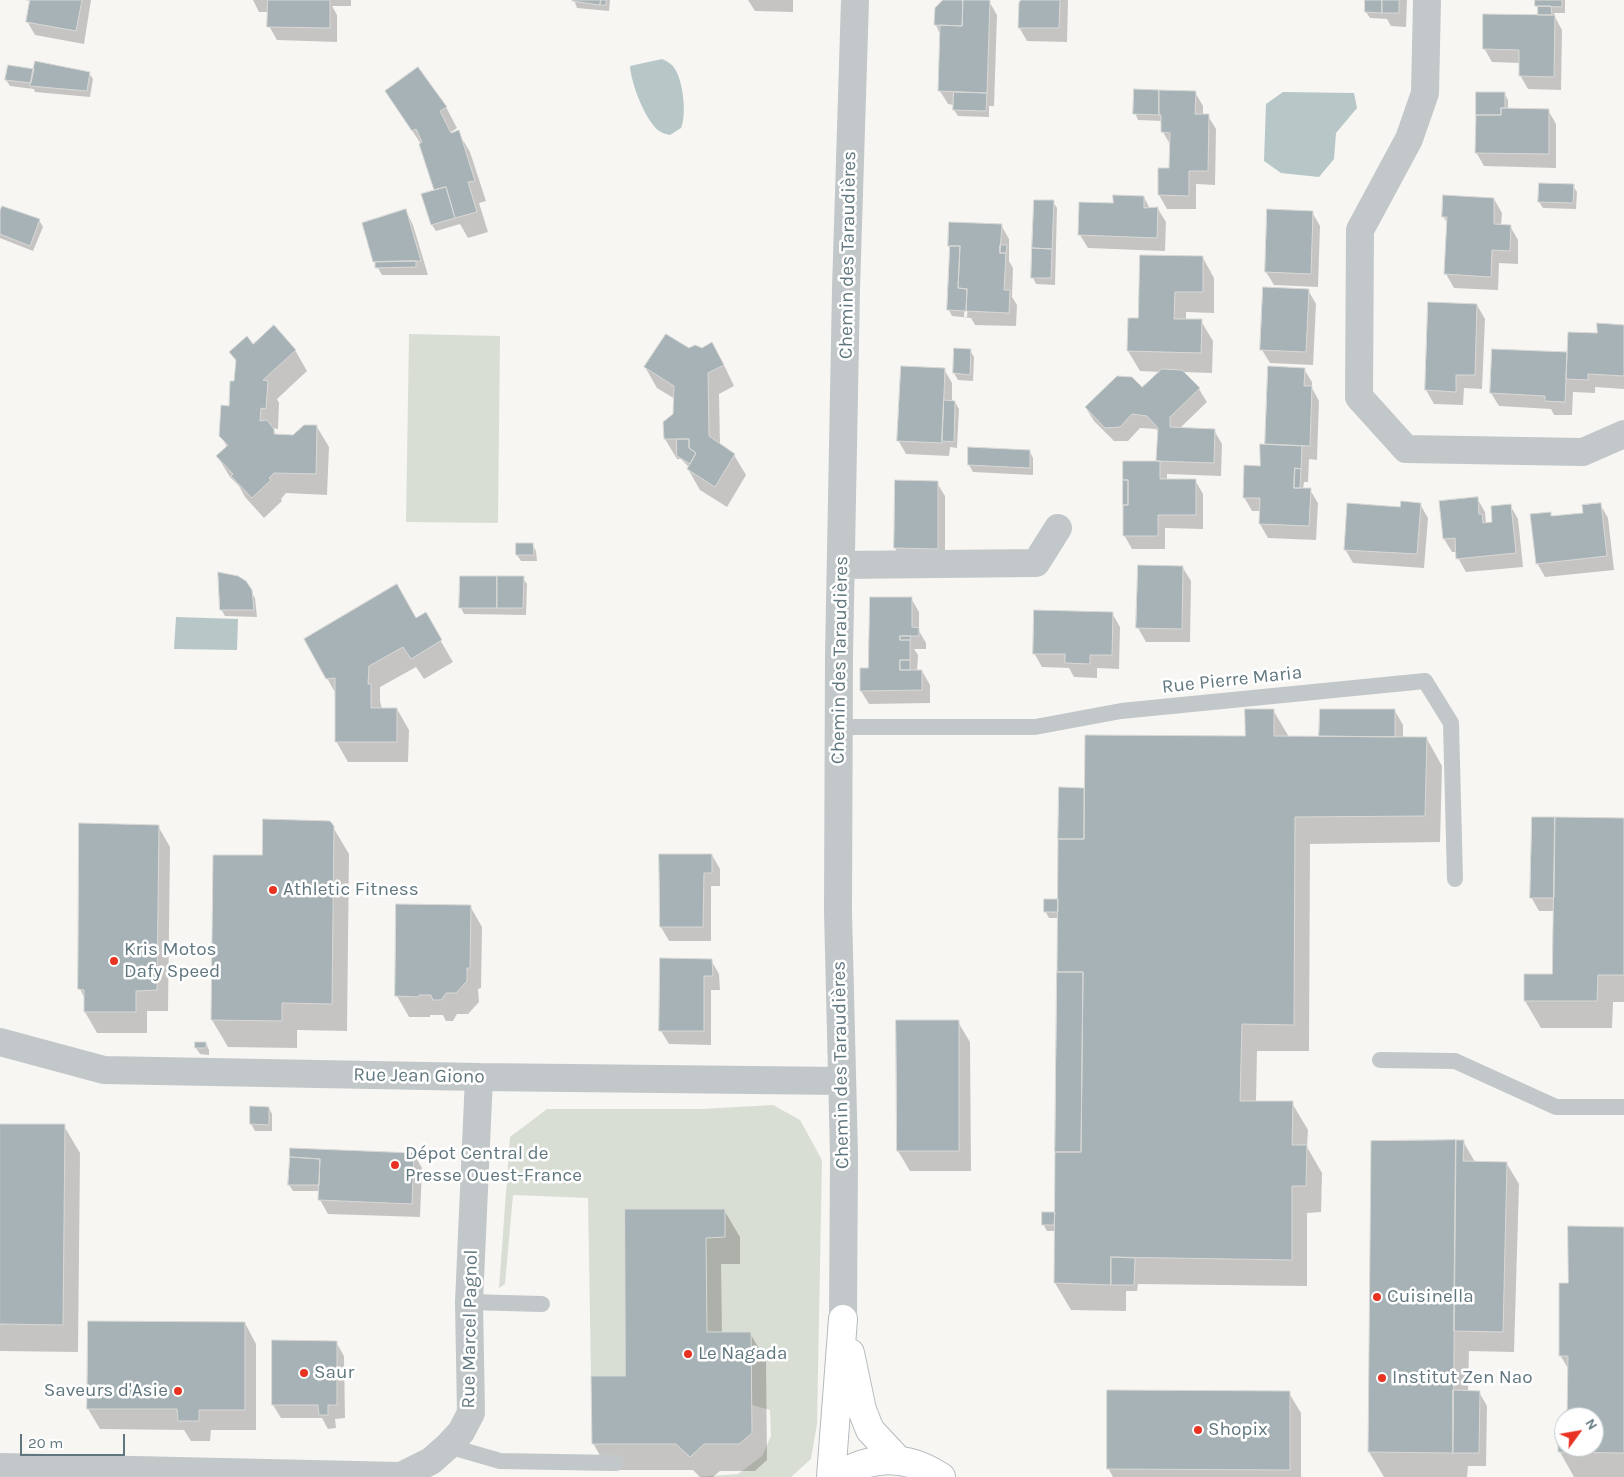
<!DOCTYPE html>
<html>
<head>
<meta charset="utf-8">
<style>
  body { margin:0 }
  #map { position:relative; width:1624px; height:1477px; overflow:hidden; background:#f7f6f3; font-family:Karla,sans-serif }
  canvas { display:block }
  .north { position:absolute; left:1554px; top:1407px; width:50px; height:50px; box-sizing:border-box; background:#fff; border:1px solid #c0c9cc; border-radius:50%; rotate:58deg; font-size:14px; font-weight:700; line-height:20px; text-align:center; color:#61777f }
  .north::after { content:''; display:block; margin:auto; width:18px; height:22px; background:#e83322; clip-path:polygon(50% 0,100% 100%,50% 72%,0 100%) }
  .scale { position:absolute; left:20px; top:1434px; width:105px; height:22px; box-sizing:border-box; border:2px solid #61777f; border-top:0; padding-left:6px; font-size:15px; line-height:18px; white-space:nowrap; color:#61777f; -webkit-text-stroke:4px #fff; paint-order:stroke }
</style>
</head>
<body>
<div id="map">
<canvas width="1624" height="1477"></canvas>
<div class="north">N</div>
<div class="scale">20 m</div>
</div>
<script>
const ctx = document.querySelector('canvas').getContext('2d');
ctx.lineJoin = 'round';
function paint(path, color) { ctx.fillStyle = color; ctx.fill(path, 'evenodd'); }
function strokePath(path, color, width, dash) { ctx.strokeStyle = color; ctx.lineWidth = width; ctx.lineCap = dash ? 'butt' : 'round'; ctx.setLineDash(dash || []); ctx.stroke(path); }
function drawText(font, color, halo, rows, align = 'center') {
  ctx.font = font + ' Karla,sans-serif'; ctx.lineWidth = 5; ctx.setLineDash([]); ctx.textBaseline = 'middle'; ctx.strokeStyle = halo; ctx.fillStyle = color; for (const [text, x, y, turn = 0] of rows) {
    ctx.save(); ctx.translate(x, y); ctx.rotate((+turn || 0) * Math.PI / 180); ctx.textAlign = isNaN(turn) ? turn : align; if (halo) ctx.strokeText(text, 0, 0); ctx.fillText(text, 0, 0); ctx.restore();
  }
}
paint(new Path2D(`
  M409 334 500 336 498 523 406 522Z
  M773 1105 800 1120 822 1160 817 1424 811 1459 791 1477H695L738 1474 762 1456 771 1436 770 1410 752 1405 751 1332H707L706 1238 725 1237V1209H626L625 1376H591L588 1198 513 1195 505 1284 499 1288 510 1137 547 1109H700Z`), '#d9ded4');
paint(new Path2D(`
  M662 59C667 61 672 64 675 69 683 81 687 115 681 128L670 135C666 134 662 133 659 131 645 120 631 83 630 66Z
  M1283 92 1354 93 1357 108 1336 133 1334 159 1319 177 1281 173 1264 161 1266 104Z
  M176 617 238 619 237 650 174 649Z`), '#b7c7c8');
paint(new Path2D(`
  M25 0H91L84 44 35 35 27 21 31 1Z
  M253 0H351V6H332L337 15V42L277 40 269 26V12H259Z
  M574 0H610L609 11 577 8Z
  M748 0H793V12L755 11Z
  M945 0 989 1 997 15 994 106H989V117L958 116 954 110V105L948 104 940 91 942 32H939L936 25V8Z
  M1022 0H1068L1067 42 1027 41 1019 27Z
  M1367 0H1407L1406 27 1391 26 1387 19 1370 18 1366 12Z
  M1536 0H1565V13H1554L1555 17 1562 30 1561 90 1528 89 1520 75V63L1492 62 1484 48 1539 16Z
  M35 70 89 73 93 79 90 97 35 92 34 89 10 86 6 80Z
  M386 91 446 107 457 128 451 132 452 134 458 132 470 152 486 201 479 203 488 232 468 238 460 224 436 231 432 225 423 195 436 191 421 144Z
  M1195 92 1203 106V115L1208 116 1216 129 1215 185 1196 184V209H1167L1159 195 1170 169 1171 146 1163 132 1162 121 1138 120 1135 113Z
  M1504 93 1508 100V109L1548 110 1556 124V168L1484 166 1476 152Z
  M1573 186 1577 192 1576 209 1543 208 1539 202Z
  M1144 197 1150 209H1158L1166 222 1165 251 1088 248 1080 235 1114 204Z
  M1494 199 1502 213 1501 225 1510 226 1518 240V264L1499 263 1498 290 1454 288 1446 274 1448 224 1443 216Z
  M1053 202 1057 208 1055 285 1036 284 1033 278Z
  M406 211 413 225 428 275H382L374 261Z
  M1312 212 1320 226 1318 287 1274 285 1266 272Z
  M0 214 39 220 43 227 33 251 0 238Z
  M1001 225 1009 239V261L1013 268 1012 297 1017 305 1016 326 975 325 971 318 952 316 949 310 951 250 949 245ZM965 302H968L967 317H964Z
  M1203 258 1214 278V313L1186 312V320L1201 321 1213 341 1212 373 1183 372 1199 389 1207 402 1179 429 1214 430 1222 444 1221 476 1167 474V480H1195L1203 494V529L1165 528V549H1132L1124 535 1158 462 1159 433 1156 429 1140 428 1128 441H1114L1094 421 1086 408 1142 389 1161 372 1140 371 1128 351 1139 319Z
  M1308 290 1316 304 1313 365 1270 363 1262 350Z
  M1477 305 1485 319 1482 389 1464 388 1463 405 1434 404 1426 390Z
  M1624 326V389L1595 387V393L1573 392 1572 415H1554L1551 409 1499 406 1491 393 1493 350 1568 354 1598 334Z
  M253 345 295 350 307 371 277 399 279 403 278 429 272 428 277 436 294 437 317 427 329 447 327 495 286 493 281 499 282 501 264 518 245 497 239 486 230 477 218 457 227 447 221 436 230 407 235 382 237 363 230 352Z
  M955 349 970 350 974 357 973 381 958 380 954 373Z
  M689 350 724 365 734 386 719 394 720 445 734 455 746 475 727 507 700 490 688 469 689 467 681 459H677L665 439 674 415 675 399 657 388 645 367Z
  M1270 367 1304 369 1312 382V388L1319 401 1317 460 1309 459 1308 482H1304L1303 489 1310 490 1318 503 1316 540 1268 538 1260 524 1261 511H1252L1244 497 1261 467 1266 445Z
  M944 369 952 383V402H955L959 409 957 448 950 447 949 456 906 454 898 440Z
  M969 449 1030 452 1033 458V475L973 472 969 465Z
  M896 482 937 483 945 496V562H903L895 548Z
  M1477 498 1485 512 1486 524 1493 523 1510 505 1518 519 1523 567 1466 572 1458 558 1457 552H1452L1444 539Z
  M1420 504 1428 518 1424 568 1353 563 1345 549 1401 508Z
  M1600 504 1608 518 1614 570 1545 577 1537 563 1550 513 1552 517 1584 514Z
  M532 544 536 551 537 561H521L517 555Z
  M1183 568 1191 581 1190 642H1146L1138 628Z
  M523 578 527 584 526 615 464 614 461 608Z
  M245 582 255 598 257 617 225 616 221 609Z
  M911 598 919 612V631L926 643V649H914L918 655 917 671H922L930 685V703L869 704 861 691 869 669Z
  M1112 613 1120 627 1119 669 1097 668V678L1074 677 1069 668 1042 667 1034 653Z
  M425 614 453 662 424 679 416 667 380 687V701L382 709H397L409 730 408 762H348L336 741V694L327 678Z
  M1273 710 1289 737H1322L1321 735 1395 711 1403 725V738L1427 739 1442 766 1440 842 1310 844 1309 1051H1257L1256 1102 1292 1103 1308 1130 1307 1147 1322 1173 1321 1212 1307 1213V1286L1138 1284 1137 1291H1126V1311L1071 1310 1055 1283V1231H1047L1043 1224 1056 1214 1059 918H1049L1045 911 1059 900 1084 789 1085 792 1246 737Z
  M1624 819V1002H1613L1612 1028H1541L1525 1001 1553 976 1555 911H1539L1531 897Z
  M158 826 170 847 168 1011H147V1033H97L85 1012V999L80 989Z
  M333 827 349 854 347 1031 297 1030V1048L228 1047 212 1020Z
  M712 855 720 869V886H711V941H669L661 927Z
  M470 906 482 927 481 988 478 989 479 1002 468 1014H457L453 1021H446L443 1015H430V1017H409L397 996Z
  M711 960 719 974 720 990H711V1045L669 1044 661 1031Z
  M958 1022 970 1042 971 1171H910L898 1151Z
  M206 1043 209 1050V1055L200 1054 196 1048Z
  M252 1107 269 1108 272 1114V1131H255L251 1124Z
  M0 1125 64 1126 80 1153 78 1352 0 1351Z
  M1463 1141 1475 1162 1507 1164 1519 1184 1514 1352 1469 1351 1468 1392H1479L1487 1406 1486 1466H1468L1467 1477H1384L1369 1452Z
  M414 1154 422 1168 420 1217 328 1214 320 1200V1191H293L289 1185Z
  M627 1210H724L740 1237V1264H721L722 1334 750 1333 766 1361 767 1460 755 1471H720L713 1477H700L693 1470H608L593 1443 626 1377Z
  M1624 1228V1477H1574L1560 1452 1564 1422V1447H1594V1417H1568L1569 1370 1560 1355 1569 1285Z
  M245 1323 256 1344V1430H211L210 1441H191L184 1430 100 1429 88 1409Z
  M336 1342 344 1356 345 1418 335 1419 336 1428 328 1429 322 1418H281L273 1405Z
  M1289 1393 1301 1413V1477H1113L1108 1468Z`), '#0003');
const building = new Path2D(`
  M30 0H82L76 31 26 22Z
  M268 0H330V28L267 27Z
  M573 0H601L600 5 572 1Z
  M601 0H606V5H600Z
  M943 0H963L962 26 934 25 935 8Z
  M963 0H990L987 93 938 91 940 25 962 26Z
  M1021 0H1060L1059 28H1018L1019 3Z
  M1365 0H1382V13L1365 12Z
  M1382 0H1399V13H1382Z
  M1535 0H1562V7L1535 6Z
  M1538 6H1551L1552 15H1538Z
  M1483 14 1555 15 1554 77 1519 76V50L1483 49Z
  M35 61 90 72 87 91 30 86Z
  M8 65 34 69 31 83 5 80Z
  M418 67 447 107 440 111 451 133 459 130 475 181 468 182 477 212 455 218 446 187 434 190 419 144 422 142 416 129 412 131 385 91Z
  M1134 89 1159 90V115L1133 114Z
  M1159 90 1196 91 1195 114H1209L1208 171H1189V196L1158 195V168H1169L1170 133 1161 132V115H1159Z
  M954 92 987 93 986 111 953 110Z
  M1476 92H1505V108H1501V115H1476Z
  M1501 108 1549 109V154L1475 153 1476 115H1501Z
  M1539 183 1574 184 1573 203 1538 202Z
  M446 187 455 218 431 225 421 194Z
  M1113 195 1144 196V208L1158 207 1157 238 1078 235 1079 202 1113 203Z
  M1443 195 1494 198V224L1511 225 1510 251 1492 250 1491 277 1444 274 1447 217H1442Z
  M1034 200H1054L1052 249 1032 248Z
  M2 206 40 219 30 246 0 234V211Z
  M406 209 421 261 373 262 362 223Z
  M1267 209 1313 211 1311 274 1265 272Z
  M949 222 1002 224 1000 253H1006L1004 290H1010L1009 313 966 311 967 289 958 288 960 246H948Z
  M1000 245H1007L1006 253H1000Z
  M950 246H960L958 288 967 289 966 311 947 310Z
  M1032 248 1052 249 1051 278H1031Z
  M1140 255 1203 256V292H1175L1174 319H1202L1201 353 1127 351 1128 318H1138Z
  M416 261V267L375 268V262Z
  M1263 287 1309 289 1306 352 1260 350Z
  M1428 302 1477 304 1475 375H1456V392L1425 390Z
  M1597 323 1624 325V376L1588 374V380L1566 379 1568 332 1597 333Z
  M274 325 296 350 263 380 268 381 266 409 261 408 260 421 267 420 274 429V434L293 435 304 425H317L316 474 274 473 269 478 271 480 252 498 231 476 233 474 216 456 228 445 219 436 221 405 229 406 230 381H234L236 360 229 352 247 336 253 344Z
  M666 334 689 348 695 345 702 348 712 342 724 365 708 373 709 436 735 454 715 487 687 469 696 453 689 448V439H664L663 422 673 414 674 386 644 367Z
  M954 348 971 349 970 375 953 373Z
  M1492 349 1567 352 1565 402 1545 401V396L1490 393Z
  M901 366 945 368 942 443 897 441Z
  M1268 366 1305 368 1304 386H1312L1310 446 1265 444Z
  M1162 369 1182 370 1200 388 1170 417V427L1215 429 1214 463 1156 461 1158 428 1147 416 1132 414 1120 427 1105 428 1085 407 1117 376 1132 377 1142 387Z
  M944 400 955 401 954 442 942 441Z
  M677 439H689V448L696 453 690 464 677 456Z
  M1260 444 1302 446 1301 469 1295 468 1294 488H1311L1309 526 1259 524 1260 498H1243L1244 465 1260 466Z
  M968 447 1030 450V468L968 465Z
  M1123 461H1160V479H1196V515H1158V536H1123V505H1128V480H1123Z
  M1295 468 1301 469 1300 488H1294Z
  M895 480 938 481V549L894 548Z
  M1123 480H1128V505H1123Z
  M1478 497 1479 514H1482L1483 523 1492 522 1491 506 1511 504 1516 553 1456 559 1455 538 1443 539 1439 501Z
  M1401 501 1421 503 1417 554 1344 550 1347 503 1400 507Z
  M1601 503 1607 556 1536 564 1530 514 1551 512V516L1583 513 1582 505Z
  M516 543H533L534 555H516Z
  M1138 565 1183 566 1182 629 1136 628Z
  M218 572 238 576 246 581 252 590 254 610H220Z
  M460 576H497V608H459Z
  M497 576H524L523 608H497Z
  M397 584 416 618 426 612 442 640 411 659 403 647 369 666 368 684H371V708H397V742H335V678L326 679 304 639Z
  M870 597H912V627L919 628V636H900V640H910V660H900V670H922V690L860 691V668H868Z
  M1034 610 1113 612 1112 655H1090V664L1065 663V654H1033Z
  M900 636H911L910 640H900Z
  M900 660H910V670H900Z
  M1245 709H1274V736L1427 737 1425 816 1295 817 1294 1025 1242 1024 1240 1101H1293L1292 1145H1307L1306 1186H1292V1260L1111 1257V1285L1054 1283 1055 1152H1081L1083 972H1057L1058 839H1084L1085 735 1245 736Z
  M1320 709H1395V737L1319 736Z
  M1059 787 1084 788V839H1058Z
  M1532 817H1555L1554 898H1530Z
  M1555 817 1624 818V975H1598L1597 1001H1524V974H1552Z
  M263 819 330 821 334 826 332 1004 282 1003V1021L211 1020 213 855H262Z
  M79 823 159 825 157 990 136 991V1012H84V990L78 989Z
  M659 854H712V873H704L703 927H660Z
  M1044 899H1058V912H1044Z
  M396 904 471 905 470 968H467V981L456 993H446L441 1000H433L431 995H419V997L395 996Z
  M660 958 712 959 713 976H704V1031H659Z
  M1057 972H1083L1081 1152H1055Z
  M896 1020H959V1151H897Z
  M195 1042H206V1048H195Z
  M250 1106 269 1107V1125L250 1124Z
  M0 1124H65L63 1325 0 1324Z
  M1456 1140 1453 1453 1368 1452 1371 1141Z
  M1456 1140H1464L1463 1161 1507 1162 1503 1332 1454 1331Z
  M290 1148 414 1153 412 1204 318 1200 320 1159 290 1157Z
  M290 1157 320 1159 319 1185H288Z
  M625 1209H725V1237L706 1238 707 1332H751L752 1433 739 1444H704L690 1457 676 1444H592L591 1376H625Z
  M1042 1212H1055L1054 1225H1042Z
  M1568 1226 1624 1227V1453L1558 1452V1420H1564V1447H1594V1417H1567L1568 1356H1559V1283H1568Z
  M1111 1257 1135 1258 1134 1285H1111Z
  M88 1321 245 1322V1410H199V1421H178L177 1409H87Z
  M272 1340 337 1341V1405H328V1415H319L318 1405H272Z
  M1107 1390 1290 1391V1470L1107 1469Z
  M1453 1390 1480 1391 1479 1453H1453Z`);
paint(building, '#a6b2b5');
strokePath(building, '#d8d8d6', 1);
const secondary = new Path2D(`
  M850 1353 862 1410 870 1430 898 1460
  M831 1477 843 1319
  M836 1477C871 1455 906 1454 941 1477`);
strokePath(secondary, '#b4bbbe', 30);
strokePath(new Path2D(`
  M839 727H1035L1121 711 1425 681 1451 723 1455 879
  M1380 1060 1455 1061 1556 1107H1624
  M469 1302 542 1304
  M448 1446 500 1461 616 1463`), '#c2c7c9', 16);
strokePath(new Path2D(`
  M1427 0 1425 93 1409 139 1360 230 1359 397 1406 449 1583 452 1624 434
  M841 565 1036 563 1058 528
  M0 1042 104 1070 479 1077 842 1081
  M843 1319 844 1155 838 911 839 656 846 289 855 0
  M0 1467 401 1476 431 1461 448 1446 461 1432 471 1413 469 1302 479 1077`), '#c2c7c9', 28);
strokePath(secondary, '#fff', 28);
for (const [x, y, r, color] of [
  [273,890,5,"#e83322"],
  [114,961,5,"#e83322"],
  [395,1165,5,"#e83322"],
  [1377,1297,5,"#e83322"],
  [688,1354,5,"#e83322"],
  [304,1373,5,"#e83322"],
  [1382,1378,5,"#e83322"],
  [178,1391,5,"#e83322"],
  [1198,1430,5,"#e83322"]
]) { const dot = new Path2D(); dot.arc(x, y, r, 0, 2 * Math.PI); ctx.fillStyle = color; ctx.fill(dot); strokePath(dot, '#fff', 2); }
drawText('19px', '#61777f', '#fff', [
  ["Chemin des Taraudières",848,255,-89],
  ["Chemin des Taraudières",840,660,-89],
  ["Rue Pierre Maria",1232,680,-6],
  ["Chemin des Taraudières",841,1065,-91],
  ["Rue Jean Giono",419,1076,1],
  ["Rue Marcel Pagnol",470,1329,-89]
]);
drawText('19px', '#61777f', '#fff', [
  ["Athletic Fitness",283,890],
  ["Kris Motos",124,950],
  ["Dafy Speed",124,972],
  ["Dépot Central de",405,1154],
  ["Presse Ouest-France",405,1176],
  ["Cuisinella",1387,1297],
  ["Le Nagada",698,1354],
  ["Saur",314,1373],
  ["Institut Zen Nao",1392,1378],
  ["Saveurs d'Asie",168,1391,"right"],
  ["Shopix",1208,1430]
], 'left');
</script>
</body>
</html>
